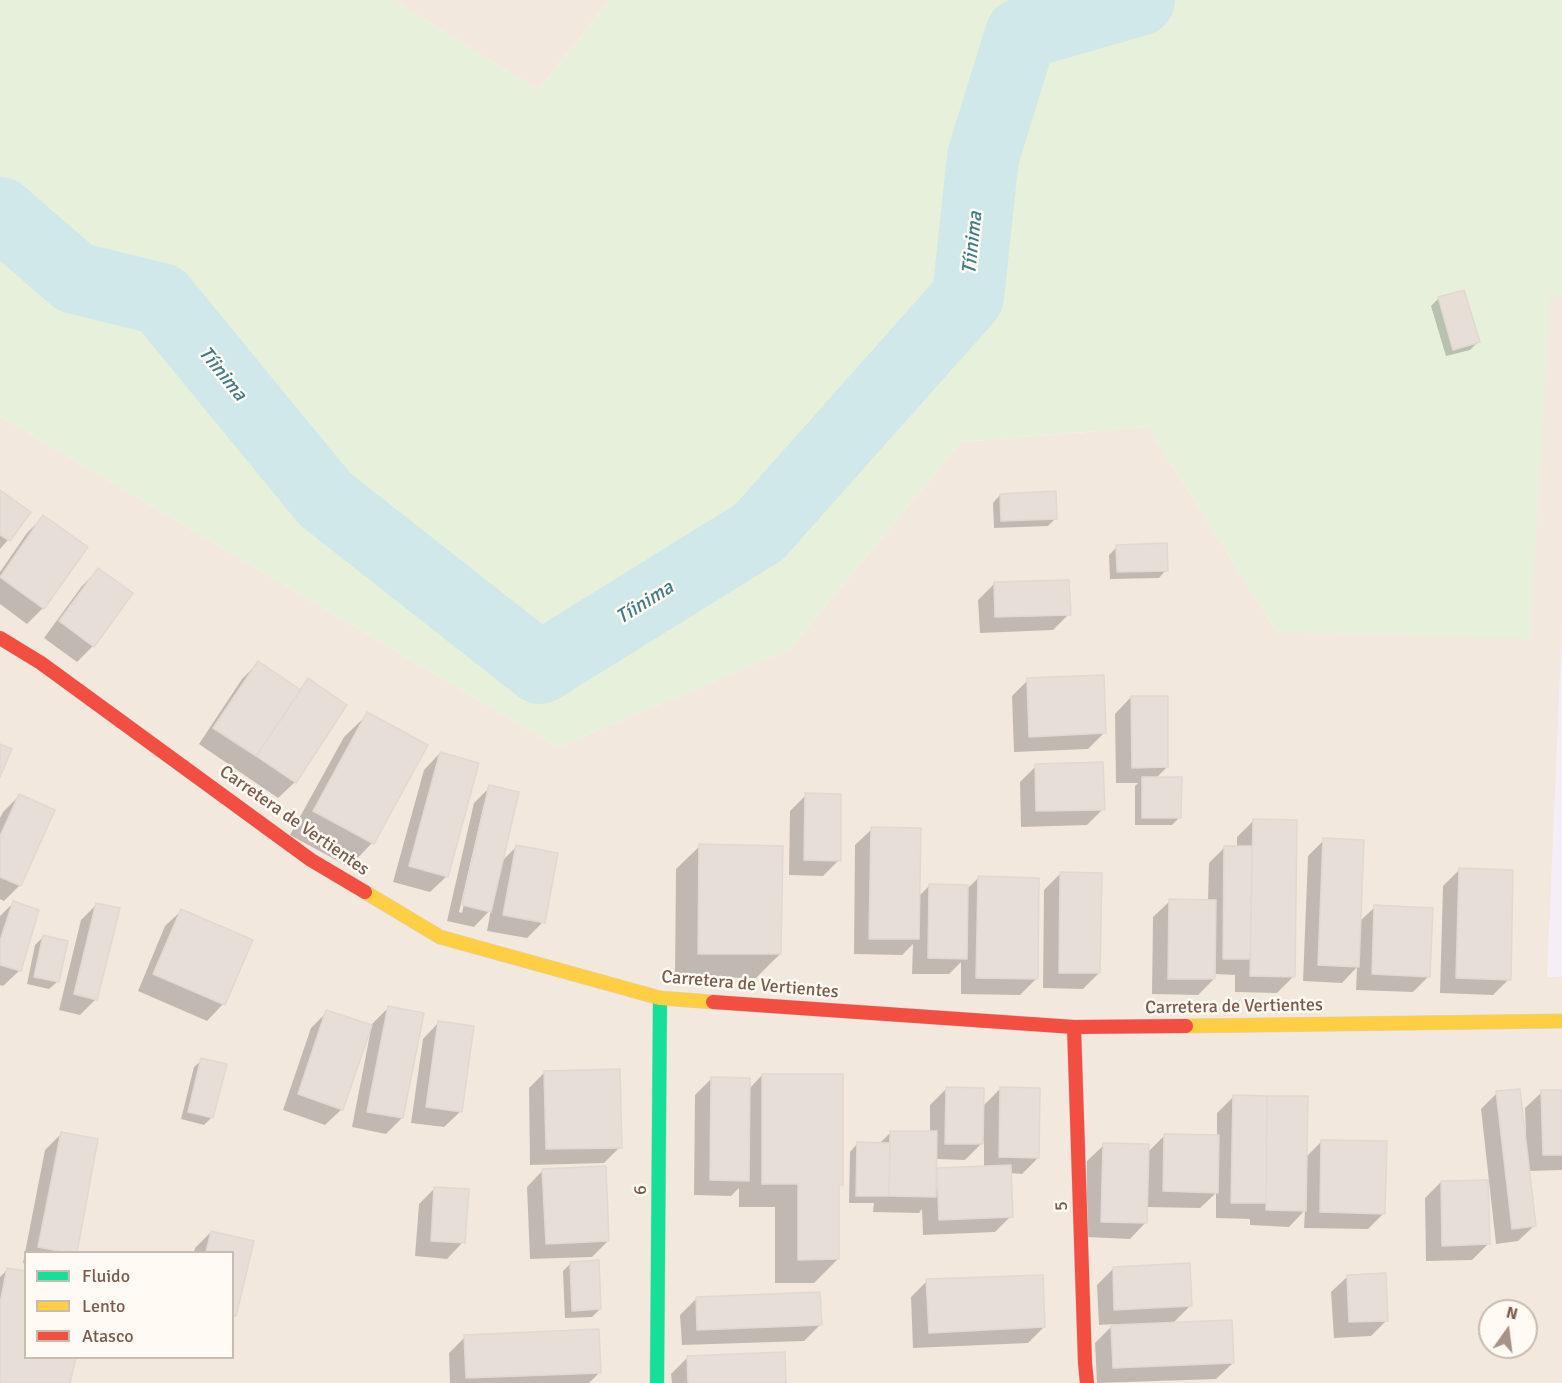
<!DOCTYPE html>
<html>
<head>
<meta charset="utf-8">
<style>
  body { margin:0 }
  #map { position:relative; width:1562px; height:1383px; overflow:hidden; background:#f9f5f0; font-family:Signika,sans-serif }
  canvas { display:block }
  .legend { position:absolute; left:24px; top:1251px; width:210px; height:108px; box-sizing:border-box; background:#fffaf3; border:2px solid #cabbb1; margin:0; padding:8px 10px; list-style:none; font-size:18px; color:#7a5c4d }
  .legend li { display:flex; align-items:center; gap:12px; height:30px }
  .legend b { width:30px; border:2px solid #cabbb1 }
  .north { position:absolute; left:1478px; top:1299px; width:60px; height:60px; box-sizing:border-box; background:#fffaf3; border:2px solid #cabbb1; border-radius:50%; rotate:14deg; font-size:16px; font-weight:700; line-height:24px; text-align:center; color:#7a5c4d }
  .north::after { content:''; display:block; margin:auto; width:21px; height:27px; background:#a69286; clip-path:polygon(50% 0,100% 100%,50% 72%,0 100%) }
</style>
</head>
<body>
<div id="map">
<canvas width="1562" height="1383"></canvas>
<ul class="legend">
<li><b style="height:8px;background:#16e098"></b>Fluido</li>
<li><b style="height:8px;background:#ffcf43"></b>Lento</li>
<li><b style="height:8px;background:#f24e42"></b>Atasco</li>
</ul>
<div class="north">N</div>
</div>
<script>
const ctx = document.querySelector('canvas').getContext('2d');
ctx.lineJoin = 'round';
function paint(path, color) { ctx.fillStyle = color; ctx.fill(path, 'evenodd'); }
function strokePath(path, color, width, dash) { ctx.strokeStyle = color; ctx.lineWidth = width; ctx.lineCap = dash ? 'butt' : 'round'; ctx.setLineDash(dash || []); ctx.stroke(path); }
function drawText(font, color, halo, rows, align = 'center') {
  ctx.font = font + ' Signika,sans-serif'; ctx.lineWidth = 5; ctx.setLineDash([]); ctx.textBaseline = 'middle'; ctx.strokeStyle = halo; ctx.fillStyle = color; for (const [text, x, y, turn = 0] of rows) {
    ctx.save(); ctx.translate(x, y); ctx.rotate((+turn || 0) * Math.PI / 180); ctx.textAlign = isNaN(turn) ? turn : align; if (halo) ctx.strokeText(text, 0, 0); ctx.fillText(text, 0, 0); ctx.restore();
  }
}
paint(new Path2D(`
  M393 0H610L538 90Z
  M1550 295 1562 296V1383H0V416L558 747 790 649 961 442 1148 427 1277 632ZM26 1252H232V1358H26ZM1490 1311H1526V1347H1490Z`), '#f2e8de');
paint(new Path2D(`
  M1562 628V977H1547Z`), '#f6eef6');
paint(new Path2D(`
  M0 0H393L538 90 610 0H1562V296H1550L1530 639 1277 632 1148 427 961 442 790 649 558 747 0 416Z`), '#e7f0db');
paint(new Path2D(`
  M1439 298 1478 342 1470 350 1446 356 1431 306Z
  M0 492 29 513 8 540 0 549Z
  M1000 495 1056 518 1048 526 994 528 993 503Z
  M43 517V608L27 624 0 604V572L27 533Z
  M1117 547 1166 570 1159 578 1110 579 1109 555Z
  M98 570 93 646 77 662 44 638 82 586Z
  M994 584 1069 614 1053 630 980 633 978 600Z
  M258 663 299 690 308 680 295 782 278 798 199 744 242 679Z
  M1028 680 1105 732 1088 749 1014 752 1012 696Z
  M1131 697 1167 767 1155 779 1180 817 1172 825H1135V786L1138 783H1116L1115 714Z
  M368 714 372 843 349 867 290 835 344 737Z
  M440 753 447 876 430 892 393 882 424 770Z
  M1036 766 1103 809 1087 825 1021 827 1020 782Z
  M490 787 501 862 516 847 543 922 527 938 487 931 491 909 474 927 447 921 474 803ZM484 804H487L462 913 459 912Z
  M806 795 839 860 823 876 789 875 790 811Z
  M19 796 20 885 4 901 0 899V818L3 812Z
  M1253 821 1293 977 1277 993 1235 992V975L1214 974V979L1198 995 1152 994 1153 917 1170 901H1208L1209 863 1225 847H1237V837Z
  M872 829 919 896 929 886 966 890 978 878 1036 979 1020 995 961 994V962L949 974H912L913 944 902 955 854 954 855 845Z
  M1324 840 1359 922 1375 907 1429 976 1413 992 1356 990 1357 967 1342 983 1303 981 1308 856Z
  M700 846 780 954 756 978 675 977 676 869Z
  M1459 870 1509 979 1493 995 1440 993 1443 886Z
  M1060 874 1099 973 1083 989 1043 988 1044 890Z
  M13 903 20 970 3 986 0 985V916Z
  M97 904 96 999 80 1015 59 1010 81 920Z
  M182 910 251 941 223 1004 207 1021 138 991 165 926Z
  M43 937 66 942 57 982 49 989 27 984 35 945Z
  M388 1008 402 1118 386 1134 352 1127 372 1024Z
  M327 1012 342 1109 325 1125 283 1110 311 1028Z
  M439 1022 461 1111 444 1127 411 1123 423 1039Z
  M202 1060 212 1117 204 1125 181 1119 194 1067Z
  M545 1072 620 1147 604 1163 530 1165 529 1088Z
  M762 1075 841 1184 837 1188 838 1259 814 1283H775V1207H739V1188L731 1196 694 1195 695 1095 711 1079 748 1090Z
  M946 1089 982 1107 1000 1089 1038 1158 1022 1174 1009 1173 1011 1216 995 1232 923 1235 922 1209 919 1213 873 1212 874 1203H849L850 1152 857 1144H879L891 1132 930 1133V1105ZM984 1141V1168L936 1170V1159L965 1160Z
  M1562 1091V1170L1528 1171 1535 1225 1518 1241 1496 1244 1481 1109 1497 1093 1524 1135 1526 1134 1525 1108 1542 1092Z
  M1233 1097 1306 1098 1305 1158 1322 1141 1384 1213 1368 1229 1304 1228 1305 1210 1289 1227 1250 1225V1219L1216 1218V1193L1200 1208 1146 1207V1222L1130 1239 1086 1237 1087 1161 1104 1145 1147 1153 1164 1136H1217V1113Z
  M61 1134 96 1140 75 1252H26V1264L23 1263 45 1150Z
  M543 1170 608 1241 592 1257 530 1259 527 1187Z
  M1441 1182 1488 1244 1472 1260 1426 1261 1425 1198Z
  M435 1188 463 1242 447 1259 415 1256 419 1204Z
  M211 1232 252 1242 235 1315 232 1317V1252H194L195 1248Z
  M571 1263 600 1309 592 1317 565 1318 563 1271Z
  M8 1269 26 1358H75L69 1383H0V1277Z
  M1113 1269 1191 1305 1172 1324 1233 1363 1216 1379 1097 1383 1095 1343 1114 1324 1099 1325 1097 1285Z
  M1348 1276 1387 1320 1371 1336 1334 1338 1331 1292Z
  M927 1281 1044 1327 1028 1343 913 1348 911 1297Z
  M696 1299 820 1325 804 1341 682 1345 680 1315Z
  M465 1337 599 1373 589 1383H450L449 1353Z
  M687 1358 785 1383H672L671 1374Z`), '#0003');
strokePath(new Path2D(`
  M0 213 75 278 161 299 325 499 540 668 759 532 968 297 983 157 1021 34 1139 0`), '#d0e8ea', 72);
const building = new Path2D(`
  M1464 290 1480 342 1453 350 1438 297Z
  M0 490 31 512 10 541 0 535Z
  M1056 491 1057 519 1001 521 1000 494Z
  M43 515 88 547 44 609 0 577Z
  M1167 543 1168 571 1117 572 1116 545Z
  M98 568 133 593 94 647 59 621Z
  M1069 580 1071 615 995 617 994 582Z
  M258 661 301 690 256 756 213 728Z
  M1104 675 1106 733 1029 737 1027 678Z
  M308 678 347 705 296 783 256 756Z
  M1131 696H1168V767L1132 768Z
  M367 712 428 745 374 844 313 811Z
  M0 744 12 749 0 777Z
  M440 752 479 763 448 877 409 866Z
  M1103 762 1105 810 1036 811 1035 764Z
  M1142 777H1182L1181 818H1142Z
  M489 785 519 792 491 912 462 905Z
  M805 793 841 794V861L804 860Z
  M19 794 55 810 21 886 0 877V836Z
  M1253 819 1297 820 1295 977 1250 976Z
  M871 827 921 828 919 939H869Z
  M1323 838 1364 840 1359 967 1318 965Z
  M699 844 783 846 781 954H698Z
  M516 845 558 853 545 923 503 915Z
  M1224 846H1252L1250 959H1223Z
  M1459 868 1513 870 1511 980 1456 978Z
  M1060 872 1102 873 1100 973H1059Z
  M978 876 1039 878 1038 979 976 978Z
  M929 884 968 885 967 959 928 958Z
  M1169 899 1216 900 1215 979H1168Z
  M13 901 39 910 21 971 0 965V941Z
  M96 903 120 908 97 1000 74 994Z
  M1374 905 1433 908 1430 977 1372 974Z
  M181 909 253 940 225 1005 153 974Z
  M43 935 68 941 59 982 34 977Z
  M388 1006 424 1013 403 1118 367 1112Z
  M326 1010 372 1025 343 1110 298 1094Z
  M438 1021 474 1026 462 1112 426 1107Z
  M201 1058 227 1064 213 1118 188 1112Z
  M620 1069 622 1148 546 1149 544 1071Z
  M762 1074H843V1185H839V1259L798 1260V1184H762Z
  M711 1077 750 1078 749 1181 710 1180Z
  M946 1087 984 1088 983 1144H945Z
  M1000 1087 1040 1088 1039 1158 999 1157Z
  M1520 1089 1536 1226 1512 1229 1496 1091Z
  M1541 1090H1562V1155H1543Z
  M1233 1095 1267 1096 1266 1203H1231Z
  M1267 1096H1308L1306 1211 1266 1210Z
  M890 1131H937L936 1197 889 1196Z
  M61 1132 98 1139 77 1252H64L38 1247Z
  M1164 1134 1219 1135 1218 1193 1163 1191Z
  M1321 1140 1387 1141 1385 1214 1320 1212Z
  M857 1142 890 1143 889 1196H856Z
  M1103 1143 1149 1144 1147 1223 1101 1222Z
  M1011 1165 1013 1217 939 1220 937 1168Z
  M606 1166 609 1241 546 1244 542 1169Z
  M1488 1180 1490 1244 1442 1246 1441 1181Z
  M434 1187 469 1189 465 1243 431 1241Z
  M211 1231 254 1241 236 1316 232 1315V1252H206Z
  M599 1260 601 1309 572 1311 570 1262Z
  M1190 1263 1192 1306 1114 1310 1113 1267Z
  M7 1268 26 1271V1358H76L70 1383H0V1303Z
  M1386 1273 1388 1321 1349 1322 1347 1275Z
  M1043 1275 1045 1327 929 1333 926 1279Z
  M820 1292 822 1325 697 1330 696 1297Z
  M1232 1320 1234 1363 1113 1368 1111 1325Z
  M599 1329 601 1373 466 1378 464 1335Z
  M785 1352 786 1383H688L687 1356Z`);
paint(building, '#e6ded7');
strokePath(building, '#e2d8d2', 1.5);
const fast = new Path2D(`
  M657 1383 660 998`);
const slow = new Path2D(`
  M365 892 440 937 660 998 713 1002
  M1186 1026 1562 1021`);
const jam = new Path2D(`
  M0 638 41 663 311 860 365 892
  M713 1002 1074 1027 1186 1026
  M1074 1027 1085 1363 1087 1383`);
strokePath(fast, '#d9d2cb', 15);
strokePath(slow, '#d9d2cb', 15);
strokePath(jam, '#d9d2cb', 15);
strokePath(fast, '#16e098', 14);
strokePath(slow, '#ffcf43', 14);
strokePath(jam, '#f24e42', 14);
drawText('18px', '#7a5c4d', '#fffaf3', [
  ["Carretera de Vertientes",294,821,35],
  ["Carretera de Vertientes",750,985,5],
  ["Carretera de Vertientes",1234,1007,-1],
  ["6",641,1190,-89],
  ["5",1062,1206,-92]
]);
drawText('italic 20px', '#437c86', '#fffaf3', [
  ["Tíinima",973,243,-84],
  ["Tíinima",222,374,51],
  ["Tíinima",645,603,-32]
]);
</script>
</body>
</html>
